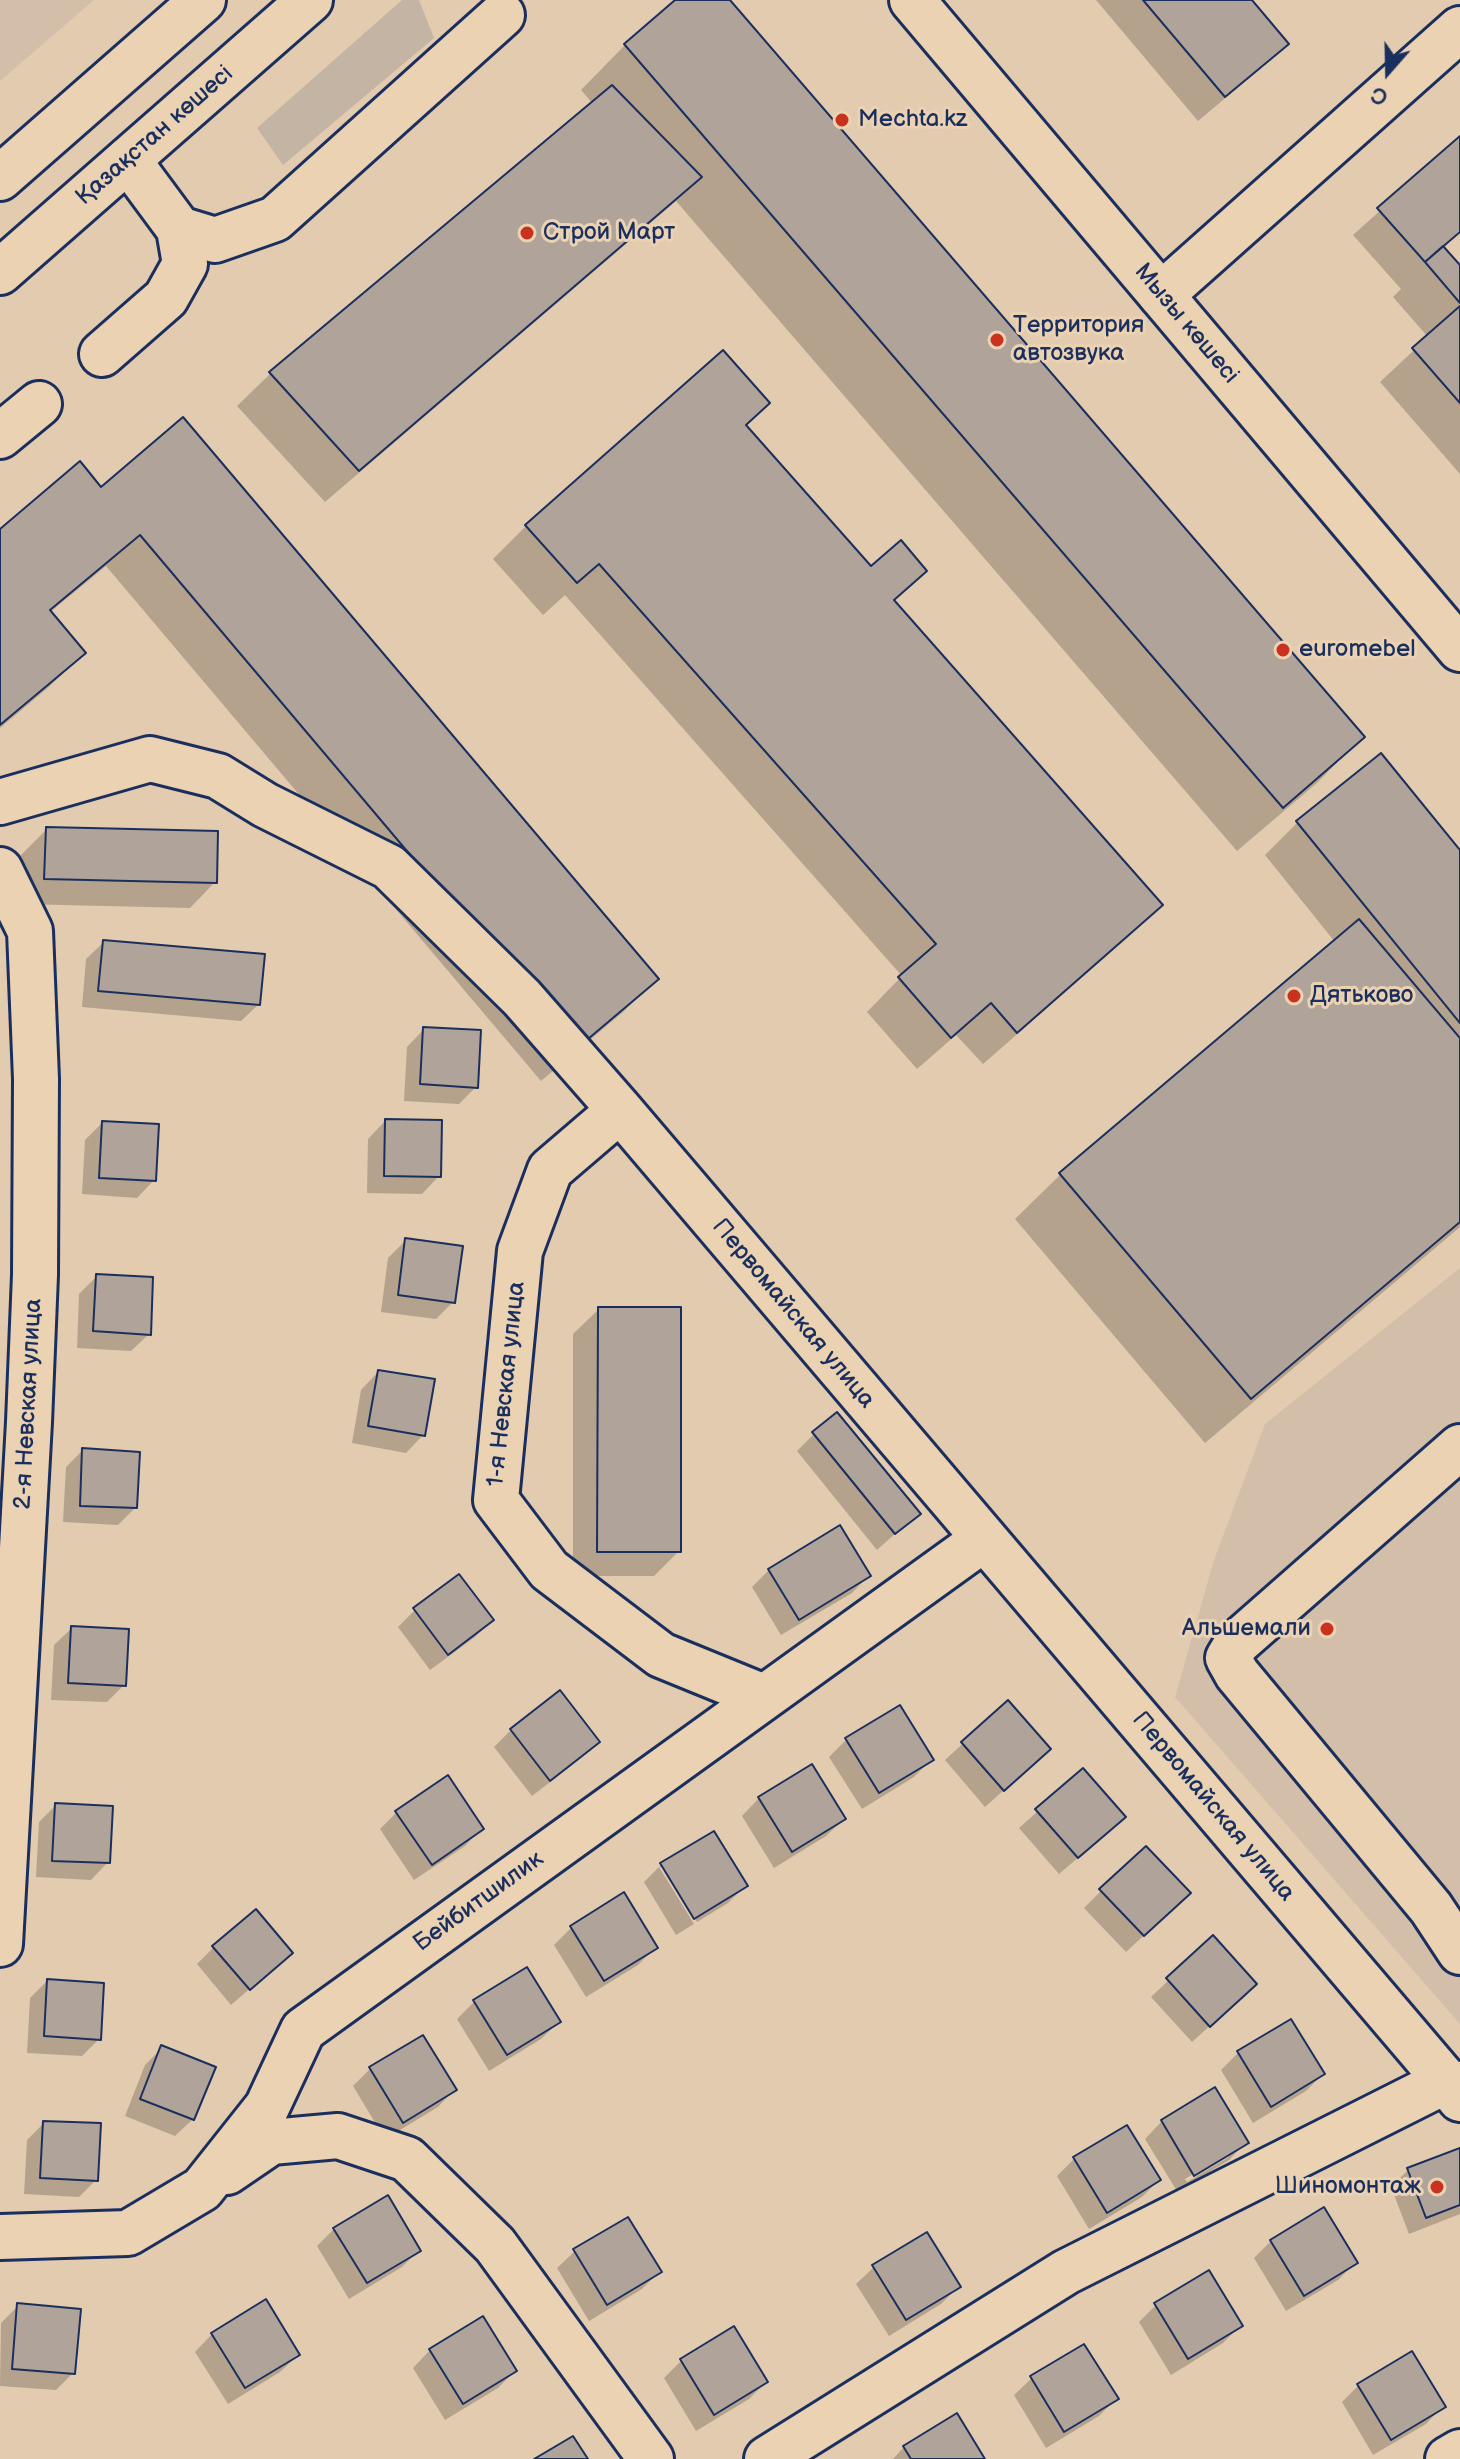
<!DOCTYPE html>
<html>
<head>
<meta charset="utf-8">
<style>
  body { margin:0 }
  #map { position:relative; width:1460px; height:2459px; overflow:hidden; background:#e2cbaf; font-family:"Balsamiq Sans",sans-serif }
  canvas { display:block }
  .north { position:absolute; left:1348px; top:32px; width:80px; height:80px; -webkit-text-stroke:6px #ead2b2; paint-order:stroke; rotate:200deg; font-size:22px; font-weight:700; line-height:32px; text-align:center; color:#1b2f5e }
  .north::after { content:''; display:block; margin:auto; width:28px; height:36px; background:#1b2f5e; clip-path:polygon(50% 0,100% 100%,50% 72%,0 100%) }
</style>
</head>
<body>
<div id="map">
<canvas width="1460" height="2459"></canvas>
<div class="north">С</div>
</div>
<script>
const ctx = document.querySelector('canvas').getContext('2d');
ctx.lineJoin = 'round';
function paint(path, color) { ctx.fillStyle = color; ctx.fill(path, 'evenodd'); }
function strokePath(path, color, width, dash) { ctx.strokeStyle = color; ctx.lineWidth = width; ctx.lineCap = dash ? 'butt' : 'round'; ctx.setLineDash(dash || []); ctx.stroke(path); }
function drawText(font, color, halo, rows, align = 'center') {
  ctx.font = font + ' "Balsamiq Sans",sans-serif'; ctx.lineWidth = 6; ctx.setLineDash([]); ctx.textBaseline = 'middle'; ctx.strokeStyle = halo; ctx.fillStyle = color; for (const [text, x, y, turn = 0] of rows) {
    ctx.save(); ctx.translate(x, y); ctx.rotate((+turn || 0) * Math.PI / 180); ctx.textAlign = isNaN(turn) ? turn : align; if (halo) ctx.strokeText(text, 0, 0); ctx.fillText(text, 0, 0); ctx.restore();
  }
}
paint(new Path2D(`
  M0 0H94L0 81Z
  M1460 1268V2024L1175 1697 1214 1560 1265 1424Z`), '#d3bfa9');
paint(new Path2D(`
  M402 0H419L434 38 283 165 257 128Z`), '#c4b4a3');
paint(new Path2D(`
  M678 0H727L1362 737 1318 782 1237 851 676 201 325 502 237 406 270 374 593 104 581 90 625 45Z
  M1096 0H1249L1286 43 1260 69 1198 121Z
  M1460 139V232L1442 248 1460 269V474L1380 382 1428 337 1393 297 1401 289 1353 235Z
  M744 427 871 569 925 571 893 602 1160 905 1127 938 983 1064 956 1035 917 1069 867 1012 902 976 565 595 543 615 493 559 526 526Z
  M101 490 656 979 623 1012 541 1081 106 566 49 613 83 653 50 686 0 728V531Z
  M1298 822 1460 853V1227L1205 1443 1015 1219 1060 1175 1335 942 1265 855Z
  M47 829 215 882 190 908 20 904 21 855Z
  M104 942 259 1004 241 1021 82 1007 86 959Z
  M424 1029 476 1087 459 1104 404 1101 407 1047Z
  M385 1121 439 1176 422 1194 367 1193 368 1139Z
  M102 1123 154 1180 137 1198 82 1194 85 1140Z
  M406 1240 453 1302 436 1319 381 1312 388 1258Z
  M97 1276 149 1334 131 1351 77 1348 79 1294Z
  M599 1309 679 1551 654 1576H573V1334Z
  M378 1372 423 1435 406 1453 352 1443 361 1390Z
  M814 1434 918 1513 877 1550 797 1451Z
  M83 1450 135 1508 118 1525 63 1522 66 1467Z
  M769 1570 869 1575 852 1593 781 1635 752 1587Z
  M415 1610 492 1620 475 1637 430 1670 398 1627Z
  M72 1628 124 1685 107 1702 51 1700 54 1645Z
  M1007 1703 1031 1766 985 1807 945 1760Z
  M511 1730 597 1742 580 1759 532 1796 494 1747Z
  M846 1740 931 1760 914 1777 862 1809 829 1757Z
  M1083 1771 1106 1834 1059 1874 1019 1828Z
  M759 1798 844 1819 826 1836 774 1868 742 1816Z
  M56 1805 108 1862 91 1880 36 1877 39 1822Z
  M397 1812 482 1828 465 1846 414 1880 380 1829Z
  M713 1833 745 1886 728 1903 697 1922 664 1867H659L694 1924 676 1935 644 1882 661 1865Z
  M1101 1891 1171 1910 1126 1952 1084 1908Z
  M623 1895 655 1948 638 1965 586 1997 554 1945 571 1928Z
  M1213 1938 1237 2001 1192 2042 1151 1997Z
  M214 1947 291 1953 231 2005 197 1964Z
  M47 1981 99 2039 82 2056 27 2053 30 1998Z
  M474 2002 559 2022 541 2039 489 2071 457 2019Z
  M1291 2021 1323 2074 1306 2091 1253 2123 1221 2070 1238 2053Z
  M423 2037 455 2089 438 2107 385 2139 353 2086 370 2069Z
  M162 2048 193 2119 175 2136 125 2116 145 2065Z
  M1162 2121 1246 2142 1229 2160 1177 2191 1145 2139ZM1229 2152V2157L1187 2182 1185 2179Z
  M44 2123 96 2180 79 2197 24 2194 27 2140Z
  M1460 2150V2214L1409 2234 1391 2187 1408 2170Z
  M1074 2159 1159 2180 1142 2197 1089 2229 1057 2176Z
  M334 2229 419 2250 402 2267 349 2299 317 2246Z
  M1271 2241 1356 2262 1338 2280 1286 2311 1254 2258Z
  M575 2251 659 2272 642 2289 589 2321 557 2268Z
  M874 2267 958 2287 941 2304 889 2336 856 2284Z
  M1156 2305 1240 2326 1223 2343 1171 2375 1139 2322Z
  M18 2306 73 2373 56 2390 0 2386 1 2323Z
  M212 2334 298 2355 280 2372 228 2404 195 2352Z
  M430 2350 515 2371 498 2388 445 2420 413 2368Z
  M681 2361 766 2382 749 2399 696 2431 664 2378Z
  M1032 2378 1116 2399 1099 2416 1046 2448 1014 2395Z
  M1359 2385 1443 2406 1426 2424 1373 2455 1342 2402Z
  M904 2447 983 2459H893Z`), '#0003');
const building = new Path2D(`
  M675 0H730L1365 737 1283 808 624 44Z
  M1143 0H1252L1289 44 1225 97Z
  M612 85 702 177 359 471 269 372Z
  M1460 136V232L1425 262 1377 208Z
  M1443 246 1460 265V303L1425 262Z
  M1460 306V403L1412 348Z
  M723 350 770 403 746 425 871 566 901 540 927 571 894 600 1163 905 1017 1033 991 1003 951 1038 898 977 936 944 599 564 577 583 525 525Z
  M183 417 659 979 575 1050 140 535 50 610 86 653 0 725V529L80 461 101 487Z
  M1381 753 1460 850V1023L1296 821Z
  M46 827 218 831 217 883 44 879Z
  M1359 919 1460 1038V1222L1251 1399 1059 1173Z
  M103 940 265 954 260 1005 98 991Z
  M423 1027 481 1030 478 1088 420 1084Z
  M385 1119 442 1120 441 1177 384 1176Z
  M102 1121 159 1124 156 1181 99 1178Z
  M405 1238 463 1246 455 1303 398 1295Z
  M96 1274 153 1277 151 1335 93 1331Z
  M598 1307H681V1552H597Z
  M378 1370 435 1379 425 1436 368 1426Z
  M837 1412 921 1514 895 1534 812 1432Z
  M82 1448 140 1452 137 1508 80 1506Z
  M840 1525 871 1576 799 1620 768 1569Z
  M459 1574 494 1620 448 1655 413 1608Z
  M71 1626 129 1629 126 1686 68 1683Z
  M560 1690 600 1742 550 1781 510 1729Z
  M1008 1700 1051 1749 1004 1791 961 1742Z
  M900 1705 934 1760 879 1793 845 1738Z
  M812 1764 846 1819 792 1852 758 1797Z
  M1083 1768 1126 1817 1078 1858 1035 1809Z
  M448 1775 484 1829 432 1865 395 1811Z
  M55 1803 113 1806 110 1863 52 1861Z
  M714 1831 748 1886 694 1919 660 1863Z
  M1146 1846 1191 1893 1144 1936 1099 1889Z
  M624 1892 658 1948 604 1981 570 1926Z
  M256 1909 293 1953 250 1990 212 1946Z
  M1213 1935 1257 1984 1210 2027 1166 1978Z
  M527 1967 561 2022 507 2055 473 2000Z
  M47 1979 104 1983 101 2040 44 2036Z
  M1291 2019 1325 2074 1271 2107 1237 2051Z
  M423 2035 457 2090 403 2123 369 2067Z
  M161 2045 216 2067 194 2120 140 2099Z
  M1215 2087 1249 2143 1194 2176 1161 2120Z
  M43 2121 101 2123 98 2181 40 2178Z
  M1127 2125 1161 2180 1107 2213 1073 2157Z
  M1460 2148V2205L1426 2218 1407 2168Z
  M388 2195 421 2251 367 2283 333 2228Z
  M1324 2207 1358 2263 1304 2296 1270 2240Z
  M628 2217 662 2272 607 2305 573 2249Z
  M927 2232 961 2287 906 2320 872 2265Z
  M1209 2270 1243 2326 1188 2359 1154 2303Z
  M266 2299 300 2355 245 2388 211 2333Z
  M17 2303 81 2309 75 2374 12 2369Z
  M483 2316 517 2371 463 2404 429 2349Z
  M734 2326 768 2382 714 2415 680 2359Z
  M1084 2344 1119 2399 1064 2432 1030 2376Z
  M1412 2351 1446 2407 1391 2440 1357 2384Z
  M957 2413 985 2459H911L903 2446Z
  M573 2436 588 2459H534Z`);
paint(building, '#b0a49a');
strokePath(building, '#1b2f5e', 2);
const minor = new Path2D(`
  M128 160 179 229 215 240 275 219 502 15
  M1161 295 1460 29
  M102 354 166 298 185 264 179 229
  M0 436 39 404
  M0 802 150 759 218 776 265 805 389 867 522 998 620 1110 1446 2081 1460 2085
  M0 870 30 931 36 1079 35 1275 29 1422 0 1944
  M620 1110 550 1170 520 1251 496 1500 549 1570 661 1655 764 1697
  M1460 1447 1237 1643 1228 1658 1237 1674 1431 1908 1460 1952
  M227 2172 271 2142 338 2136 407 2159 495 2245 651 2459
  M0 2237 128 2233 202 2189 267 2107 303 2030 984 1539
  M767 2459 1066 2272 1446 2081 1460 2099
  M1448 2459 1460 2452`);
const major = new Path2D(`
  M912 0 1460 649
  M0 178 203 0
  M0 272 310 0`);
strokePath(minor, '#1b2f5e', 50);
strokePath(major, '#1b2f5e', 50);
strokePath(minor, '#ead2b2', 44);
strokePath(major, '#ead2b2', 44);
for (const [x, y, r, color] of [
  [842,120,8,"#c8321e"],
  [527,233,8,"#c8321e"],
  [997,340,8,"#c8321e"],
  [1283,650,8,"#c8321e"],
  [1294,996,8,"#c8321e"],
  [1327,1629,8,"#c8321e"],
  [1437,2187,8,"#c8321e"]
]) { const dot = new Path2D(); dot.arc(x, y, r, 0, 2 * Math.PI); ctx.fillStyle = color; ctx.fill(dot); strokePath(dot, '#ead2b2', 3); }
drawText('24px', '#1b2f5e', '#ead2b2', [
  ["Mechta.kz",858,120],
  ["Строй Март",543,233],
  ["Территория",1013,326],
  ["автозвука",1013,354],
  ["euromebel",1299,650],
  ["Дятьково",1310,996],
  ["Альшемали",1311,1629,"right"],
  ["Шиномонтаж",1421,2187,"right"]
], 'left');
drawText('24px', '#1b2f5e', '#ead2b2', [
  ["Қазақстан көшесі",155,136,-41],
  ["Мызы көшесі",1186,324,50],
  ["Первомайская улица",793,1314,50],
  ["1-я Невская улица",507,1384,-84],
  ["2-я Невская улица",29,1404,-87],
  ["Первомайская улица",1213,1807,50],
  ["Бейбитшилик",479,1902,-36]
]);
</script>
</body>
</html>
